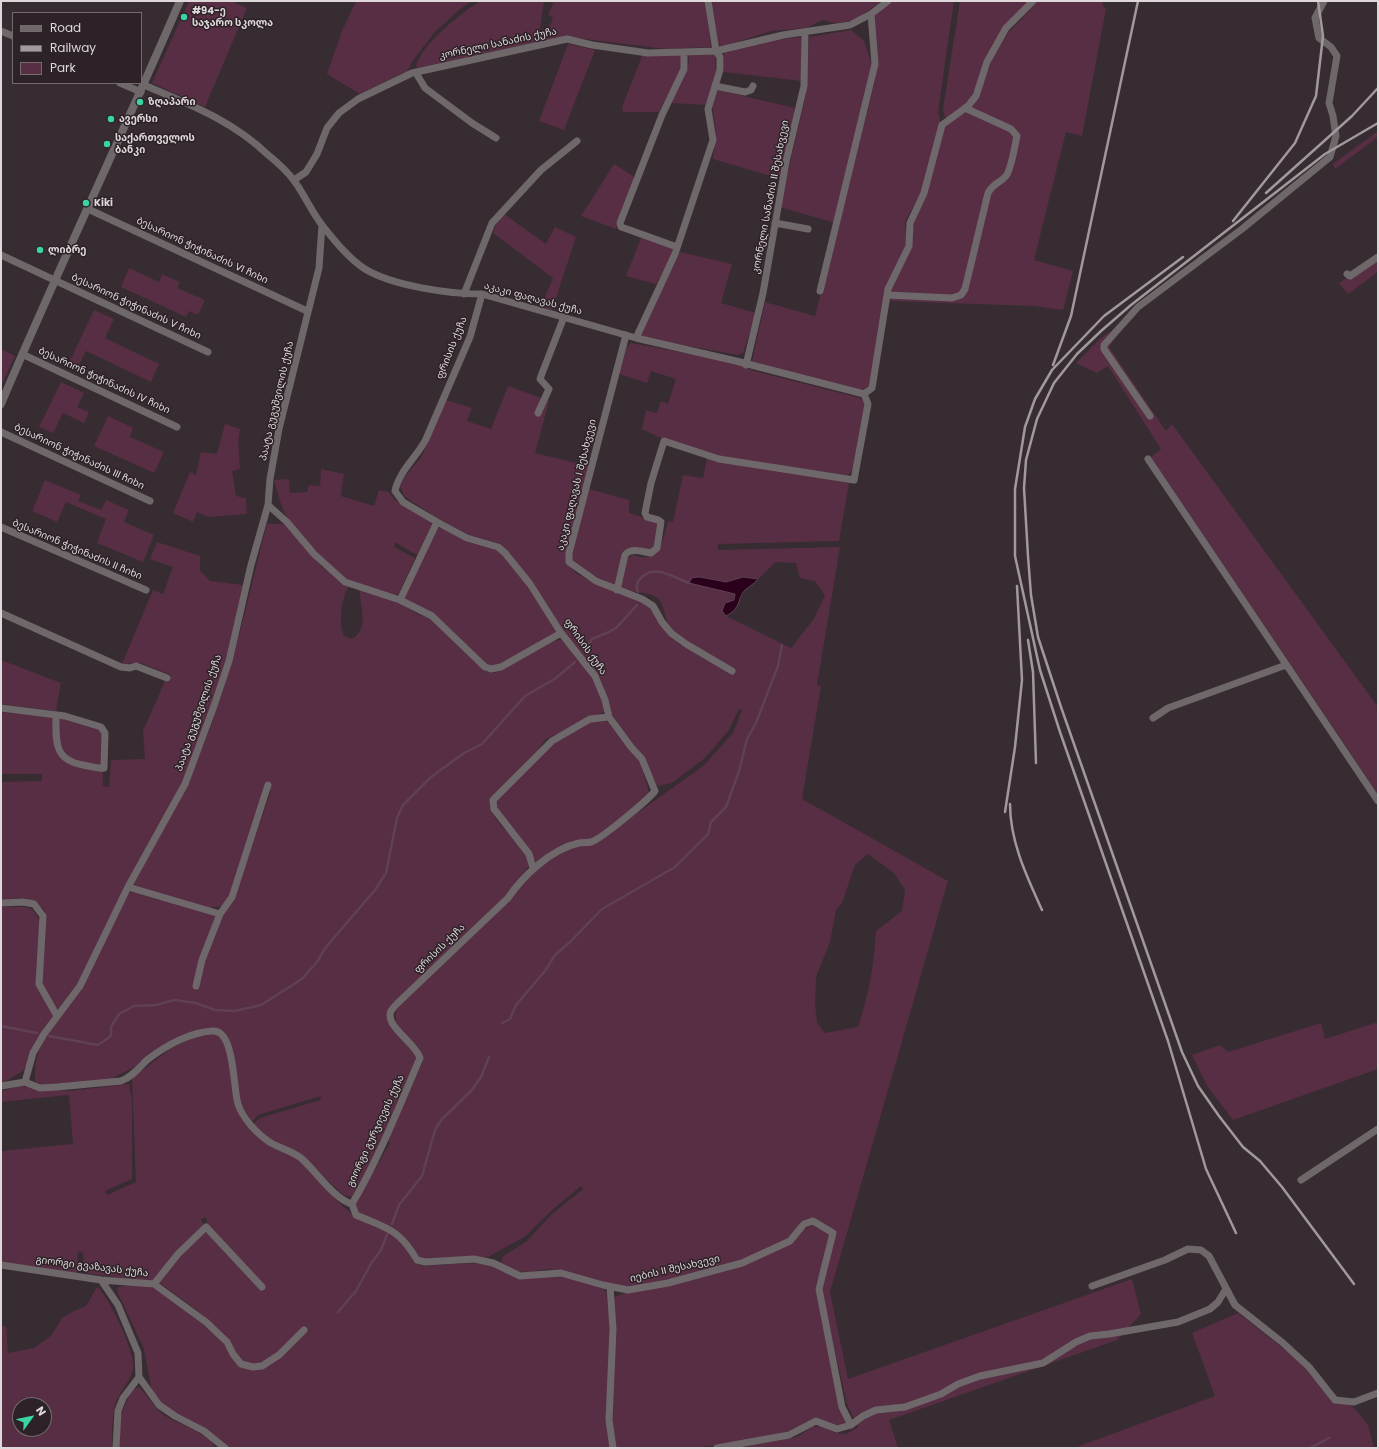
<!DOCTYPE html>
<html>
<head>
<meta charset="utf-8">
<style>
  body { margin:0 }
  #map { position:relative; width:1379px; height:1449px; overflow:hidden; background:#372c31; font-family:Poppins,sans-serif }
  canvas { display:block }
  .frame { position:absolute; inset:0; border:2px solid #dfd8db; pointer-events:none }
  .legend { position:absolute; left:12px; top:12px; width:130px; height:72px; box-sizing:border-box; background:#2d2228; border:1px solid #746b70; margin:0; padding:5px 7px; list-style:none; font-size:12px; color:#dfd8db }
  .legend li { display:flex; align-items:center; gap:8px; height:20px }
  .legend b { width:20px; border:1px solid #746b70 }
  .north { position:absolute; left:12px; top:1397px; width:40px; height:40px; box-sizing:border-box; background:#2d2228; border:1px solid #746b70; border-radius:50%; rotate:57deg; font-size:11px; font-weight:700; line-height:16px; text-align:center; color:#dfd8db }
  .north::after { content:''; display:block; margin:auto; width:14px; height:18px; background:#3ad4a5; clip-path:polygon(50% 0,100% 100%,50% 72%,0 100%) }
</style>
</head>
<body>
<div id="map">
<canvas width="1379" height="1449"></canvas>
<div class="frame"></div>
<ul class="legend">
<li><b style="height:5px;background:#6e686b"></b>Road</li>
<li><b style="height:5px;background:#a1999d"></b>Railway</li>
<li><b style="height:11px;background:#572e44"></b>Park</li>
</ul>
<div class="north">N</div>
</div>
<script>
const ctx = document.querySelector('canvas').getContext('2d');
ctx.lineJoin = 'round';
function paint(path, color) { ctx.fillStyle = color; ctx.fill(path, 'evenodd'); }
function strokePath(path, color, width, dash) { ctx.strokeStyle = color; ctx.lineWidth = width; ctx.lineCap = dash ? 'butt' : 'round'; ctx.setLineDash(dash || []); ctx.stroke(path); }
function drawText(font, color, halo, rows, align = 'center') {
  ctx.font = font + ' Poppins,"Noto Sans Georgian",sans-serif'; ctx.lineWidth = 3; ctx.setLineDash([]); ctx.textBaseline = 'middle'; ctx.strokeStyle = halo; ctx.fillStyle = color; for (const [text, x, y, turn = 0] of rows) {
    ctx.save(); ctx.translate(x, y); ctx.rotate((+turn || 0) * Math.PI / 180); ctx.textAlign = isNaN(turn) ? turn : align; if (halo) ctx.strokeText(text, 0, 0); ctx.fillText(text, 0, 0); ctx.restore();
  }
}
paint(new Path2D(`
  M189 1H231L247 8 205 107 152 83Z
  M356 1H472L460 9 434 33 414 59 407 71 360 94 327 74 342 31Z
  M480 1H544L538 42 418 68 416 66C422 44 461 13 480 1Z
  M554 1H705L711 47 666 49 569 37 546 40 553 17 548 15Z
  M711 1H882L858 18 846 22 834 23 824 20 820 21 806 28 771 31 721 47 718 43Z
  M892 1H954L938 112 941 124 921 192 905 222 907 244 887 284 869 385 862 391 752 362 765 302 815 316 874 85 877 65 874 14Z
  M960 1H1030L1005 26 971 98 964 107 948 118 945 117 943 109Z
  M1038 1H1102L1103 6 1106 9 1082 136 1066 132 1034 260 1073 271 1063 310 1034 306 891 301 890 292 911 248 914 221 944 127 971 107 995 54 1009 32Z
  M851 30 864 41 872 65 835 223 780 207 806 94 809 37Z
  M801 37V81L724 72V53L780 39Z
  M568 44 595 50 564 130 539 121Z
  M682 55V68L659 112H623L622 107 642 56Z
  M689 55H715L716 73 706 105 671 103 688 68Z
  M717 90 795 108 781 179 713 159 716 132 712 106Z
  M1378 131V137L1335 169 1333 164Z
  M614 164 636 178 616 229 581 216Z
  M504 214 546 244 555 227 576 237 552 310 541 307 553 278 493 233 496 224Z
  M641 238 672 247 673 254 656 284 626 276Z
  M680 252 732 264 721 303 756 313 743 353 738 355 638 337Z
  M1378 257V272L1348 294 1339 283Z
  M129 268 159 282 162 274 180 282 177 288 205 300 198 315 189 311 186 317 121 287Z
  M94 310 114 319 105 338 159 364 151 382 86 351 77 369 68 365Z
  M1130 318 1109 347 1166 431 1172 424 1378 707V794L1151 457 1161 449 1108 366 1097 373 1076 363 1101 338Z
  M631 343 733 362 754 371 860 398 865 403 852 471 848 475C778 465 705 461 642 429L646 410 657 413 661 401 668 404 676 379 651 371 647 383 619 374 627 347Z
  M1 345V349L15 356 1 386Z
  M61 382 84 393 77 407 89 412 84 423 63 413 53 433 39 427Z
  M508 386 549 401 535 453 589 466 566 551V562L577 574 602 587 644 603 652 610 662 627 679 644 732 675 734 668C716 658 684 645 671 630 664 620 666 604 656 597 647 591 631 593 620 589L628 558 633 555C660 565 663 541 668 521L673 522 683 475 703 478 707 458 849 483 839 541 718 544V550L840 547 817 685 821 686 802 799 948 881 830 1292 848 1379 1132 1279 1141 1314 1117 1340 889 1420 898 1448H739L797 1437 812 1427 824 1426 835 1433 846 1434 858 1427 847 1404 821 1289 836 1234 815 1218 800 1222V1227L789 1239 741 1261 669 1280 627 1288 561 1271 548 1269 529 1272 514 1271 503 1267 501 1263 502 1258 506 1254 526 1242 552 1214 583 1189 581 1186 550 1212 526 1236 484 1259 430 1260 420 1258 402 1234 359 1213 355 1203 390 1143 388 1139 423 1061C422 1035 386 1036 398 1006L535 869C554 856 571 845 594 844L703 766 733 733 742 710 739 709 729 730 705 758 672 783 658 786 611 713 601 680 563 631 510 553 498 543 469 535 437 518 404 496 400 486 404 478 422 456 446 400 472 408 467 421 491 429ZM776 562 796 563 800 578 815 581 825 596 813 620 791 648 726 616 735 594 689 582C701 572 713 581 726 582 737 582 746 575 758 579ZM868 854 894 873 905 890 902 911 876 931C874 964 869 995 858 1027L825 1033 817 1023 815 1003 816 977 830 942 836 910 842 903 855 865Z
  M108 416 133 428 130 437 164 452 154 473 94 446Z
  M225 424 240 429 238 442 240 469 232 471 236 496 246 498 247 514 208 517 197 512 193 522 173 513 190 472 196 475 201 452 217 454Z
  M321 469 344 474 341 496 374 506 379 490 389 492 395 500 429 520 432 525 417 555 395 542 394 547 415 558 398 595C381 591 363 589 348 581 334 573 295 532 287 517 280 505 278 493 274 480L289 479 290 493 307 492 309 485 320 486Z
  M45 480 81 495 78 501 101 510 106 500 129 510 124 522 154 535 143 562 97 543 106 519 66 502 57 522 32 511Z
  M589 489 629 500V513L657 522 659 525 654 549 651 551 628 550 618 583 614 585 579 568 572 561 571 552Z
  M267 524H284L321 566 348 587C342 599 338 624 344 636L352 639C369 629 361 607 359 589L399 603 417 614 433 620 485 671 493 673 501 671C515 663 548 638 564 640 582 662 600 682 604 712L546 739 537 751 491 798C487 821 515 835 525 852 527 856 528 861 530 864L508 897 389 1010 387 1019 414 1049 418 1059 365 1176 352 1197 344 1195 340 1192 299 1154 270 1140 253 1124 260 1118 320 1100 321 1096 258 1115 252 1122 239 1100 230 1041 226 1035 217 1028 199 1030 152 1054 136 1066 107 1081 42 1085 35 1081C34 1039 54 1030 73 998 93 964 109 929 127 895L132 892 214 915 216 918 204 960 222 915 234 897 271 791 266 789 228 898 222 906 208 908 136 886 133 883C162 829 194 775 214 717 237 654 250 588 267 524Z
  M441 527 468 542 498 550 505 556 527 586 557 630 555 634 502 664 492 667 486 664 435 614 406 600 405 597 436 529Z
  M157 542 200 556V571L210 581 243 585 228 656 210 713 183 783 134 870 78 984 57 1013 42 984 46 920 44 909 25 898 1 899V782L42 781V774H1V712L62 718 101 731 102 734 103 786 109 787 111 760 145 759 143 731 165 681 169 682 171 675 141 663 122 664 153 590 163 594 173 567 150 559Z
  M1 660 61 683 56 711 1 704Z
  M597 719 608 722 641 763 649 793 647 799 594 839 535 864 499 813 496 800C528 767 553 736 597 719Z
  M1 907H25L32 909 41 922 37 986 55 1016 23 1071 1 1084Z
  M1378 1022V1069L1233 1120 1207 1086 1192 1055 1220 1045 1228 1052 1321 1023 1325 1039Z
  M215 1034C236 1044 228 1101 245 1124L299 1160 331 1191 337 1201 355 1217 395 1235 406 1245 413 1262 422 1266 469 1263 486 1264 519 1279 559 1275 601 1287 606 1292 609 1319 611 1448H229L207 1429 164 1406 152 1392 144 1349 117 1291 118 1287C129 1284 148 1285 158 1290 175 1298 206 1323 218 1337 228 1348 231 1360 244 1367L242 1361 225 1336 198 1311 160 1283C162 1269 192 1244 203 1233H209L206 1217 201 1219 204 1227 152 1282 84 1273 83 1253 78 1251 77 1274 1 1262V1151L73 1144 69 1095 1 1102V1091L21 1086 68 1091 129 1084 132 1101V1179L105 1191 107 1195 136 1182 132 1078 170 1049 194 1037Z
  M812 1225 831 1235 815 1288 847 1422 845 1425 837 1426 816 1418 791 1431 730 1444 692 1448H615L611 1418 612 1301 615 1297 627 1292 733 1269Z
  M97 1287C109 1296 137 1355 133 1370 130 1382 120 1391 116 1402 112 1413 112 1436 112 1448H1V1326H6L8 1353 34 1348 51 1336 62 1318 74 1311 86 1306ZM20 1405H44V1429H20Z
  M1238 1313 1299 1361 1333 1400 1350 1405 1358 1412 1368 1425 1374 1448H1074L1215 1396 1192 1333Z
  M139 1387C150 1398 155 1411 169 1418 179 1424 214 1436 214 1448H119L121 1415 131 1391Z`), '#572e44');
const water = new Path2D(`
  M700 577 726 582 743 577 758 579C754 584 750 586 745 590 737 598 742 608 726 616L722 611 725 603 734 600 735 594 689 583 692 578Z`);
paint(water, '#2a001a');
strokePath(water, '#604154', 1);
strokePath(new Path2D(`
  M638 592C635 586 637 582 641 578 655 563 674 578 689 583
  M584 651 592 639 609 632 616 628 637 605
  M502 1023 510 1019 516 1005 545 971 555 955 570 942 602 909 675 867 708 834 711 822 726 807 739 771 747 739 756 723 778 666 782 645
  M1 1026 37 1033
  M49 1036 98 1045 111 1036V1027L119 1014 134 1006 156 1005 174 1000 196 1003 215 1010 235 1011 261 1005 302 979 317 962 326 947 375 890 386 873 397 818 403 805 431 777 464 753 482 744 525 696 556 678 575 662
  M392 1224 399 1205 422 1176 435 1130 442 1119 472 1090 481 1077 489 1057
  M338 1312 356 1291 372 1262 381 1250 387 1235
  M1310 1448 1329 1438`), '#604154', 2.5);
strokePath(new Path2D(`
  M1 31 13 36
  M416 73 425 88 472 123 496 138
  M120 83 141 92
  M144 85C188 104 232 120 267 154 277 162 288 172 295 182 305 196 312 212 322 225 334 240 349 259 365 269 393 286 449 294 482 294L636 338 736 361 864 394
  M715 86 745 92 751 90 753 86
  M294 180 306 172 317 154 327 128 339 113 358 99 412 73 567 39 592 45 648 53 716 51 783 35 850 25 871 14 888 1
  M88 209 307 311
  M775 223 808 229
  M677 247 627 229 621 227 620 223 662 115 684 69V53
  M1 255 208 352
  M1347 274 1350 276 1378 257
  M820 291 875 64 871 14
  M464 294 492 223 541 170 577 141
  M887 295 952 298 961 295 965 289 988 193C994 182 999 184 1006 176 1011 170 1015 145 1017 136L1011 129 965 108
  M626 335 569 553V562L596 581 642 599 653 606 662 622 671 633 686 644 732 671
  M636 338 675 254 713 140 708 109 720 70V57L716 51 708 1
  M22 354 177 427
  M746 365 763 293 786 162 804 86 805 32
  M864 394 872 388 888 289 909 246 910 223 924 193 942 125 968 106 976 96 987 62 1006 28 1033 1
  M538 413 549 389 540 379 541 376 564 317
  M1150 416 1104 349V345L1138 307 1242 229 1330 157 1336 136 1333 116 1329 103 1337 56 1331 47 1319 38 1315 18 1324 1
  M1 432 150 501
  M1148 459 1378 801
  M268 505 287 522 314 554 345 582 400 600 432 616 485 667 491 669 501 667 561 633
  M1 527 146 590
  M617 590 625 555C631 547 643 552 651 553L657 548 661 522 658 520 647 517 645 513 651 483 664 441 719 459 854 480 868 404 864 394
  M400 600 437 522
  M1 613 121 667 130 668 136 666 167 678
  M1 708 65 716 101 727 105 733 104 768C98 769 89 766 83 765 53 760 56 740 56 715
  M1153 718 1168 708 1286 665
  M533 868 529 854 494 809 493 800 552 741 590 719 609 717
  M128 887 220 914 232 897 268 785
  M1 903 23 902 34 904 43 916 39 984 57 1016
  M196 986 202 960 220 914
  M25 1082 33 1053 44 1034 80 986 128 887 185 784 214 706 229 661 251 565 268 505 270 479 279 429 319 268 322 225
  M1 1086 25 1082 40 1088 57 1087 121 1081C132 1077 139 1068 147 1060 165 1046 190 1032 213 1031 235 1030 233 1089 238 1104 243 1119 257 1134 271 1143 280 1148 292 1151 301 1158 315 1170 335 1200 352 1204
  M1301 1180 1378 1129
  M352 1204C379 1158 399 1107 420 1058 416 1043 384 1026 391 1011 394 1006 400 1001 404 997L508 898C523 876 551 849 579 843 583 842 587 843 591 842 600 840 648 800 655 791L642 759 631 747 609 717 605 700 595 676 561 633 530 584 505 553 498 547 467 538 437 522 403 502 395 491C399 471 417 457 426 439L470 337 482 294
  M352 1204 356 1215C388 1229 399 1229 417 1260L425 1262 474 1259 493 1263 520 1276 561 1273 603 1285 628 1290 668 1283 742 1263 790 1241 804 1224 813 1221 833 1233 819 1289 842 1407 851 1425
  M1 1265 101 1280 154 1284 206 1322 227 1342 233 1354 241 1364 253 1367 262 1366 279 1355 304 1330
  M101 1280 118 1305 138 1353 139 1377 123 1398 118 1411 116 1448
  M154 1284 178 1254 206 1227 262 1287
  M1092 1286 1165 1260 1188 1249 1201 1250 1209 1256 1235 1305 1283 1343 1309 1367 1335 1400 1354 1402 1378 1393
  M610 1287 613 1329 609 1420 613 1448
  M139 1377 159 1405 175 1416 204 1431 225 1448
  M717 1448 789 1435 816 1421 837 1429 851 1425 863 1416 876 1410 905 1407 941 1394 958 1384 980 1376 1043 1363 1076 1342 1090 1336 1109 1334 1178 1322 1210 1309 1218 1302 1226 1289`), '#6e686b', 7);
strokePath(new Path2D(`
  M1 404C58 269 122 136 180 1`), '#6e686b', 8);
strokePath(new Path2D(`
  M1266 193 1352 116 1378 88
  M1233 221 1295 143 1316 96 1323 36 1318 1
  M1183 257 1104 316 1052 370 1035 399 1025 427 1015 489V556L1040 670 1060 732 1168 1041 1206 1169 1236 1233
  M1053 365 1071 316 1138 1
  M1028 640 1033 672 1036 763
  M1010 804C1010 842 1027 877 1042 910
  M1005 812 1015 747 1022 680 1017 586
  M1354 1284 1282 1187 1260 1161 1243 1147 1219 1116 1198 1086 1182 1052 1061 707 1038 637 1031 595 1028 556 1024 488 1026 460 1037 419 1054 383 1077 354 1101 331 1131 305 1325 154 1378 123`), '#a1999d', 2.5);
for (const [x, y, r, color] of [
  [184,17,4,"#3ad4a5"],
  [140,102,4,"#3ad4a5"],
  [111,119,4,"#3ad4a5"],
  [107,144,4,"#3ad4a5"],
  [86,203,4,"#3ad4a5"],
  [40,250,4,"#3ad4a5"]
]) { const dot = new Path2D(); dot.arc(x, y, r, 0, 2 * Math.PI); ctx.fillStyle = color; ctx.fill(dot); strokePath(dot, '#2d2228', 1.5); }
drawText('bold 10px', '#dfd8db', '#2d2228', [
  ["#94-ე",192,11],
  ["საჯარო სკოლა",192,23],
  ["ზღაპარი",148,102],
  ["ავერსი",119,119],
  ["საქართველოს",115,138],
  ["ბანკი",115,150],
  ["Kiki",94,203],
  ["ლიბრე",48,250]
], 'left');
drawText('10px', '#dfd8db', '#2d2228', [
  ["კორნელი სანაძის ქუჩა",498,44,-12],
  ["კორნელი სანაძის II შესახვევი",771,197,-79],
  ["ბესარიონ ჭიჭინაძის VI ჩიხი",202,251,25],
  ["აკაკი ფაღავას ქუჩა",533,299,15],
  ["ბესარიონ ჭიჭინაძის V ჩიხი",136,307,25],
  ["ფრისის ქუჩა",452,348,-68],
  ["ბესარიონ ჭიჭინაძის IV ჩიხი",104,381,25],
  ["პაატა გუგუშვილის ქუჩა",277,401,-77],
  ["ბესარიონ ჭიჭინაძის III ჩიხი",79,457,25],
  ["აკაკი ფაღავას I შესახვევი",577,485,-76],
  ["ბესარიონ ჭიჭინაძის II ჩიხი",77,550,23],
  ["ფრისის ქუჩა",585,647,55],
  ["პაატა გუგუშვილის ქუჩა",199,713,-71],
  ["ფრისის ქუჩა",440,949,-44],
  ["გიორგი გურჯიევის ქუჩა",376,1131,-65],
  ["გიორგი გვაზავას ქუჩა",92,1267,7],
  ["იების II შესახვევი",675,1269,-13]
]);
</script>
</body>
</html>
